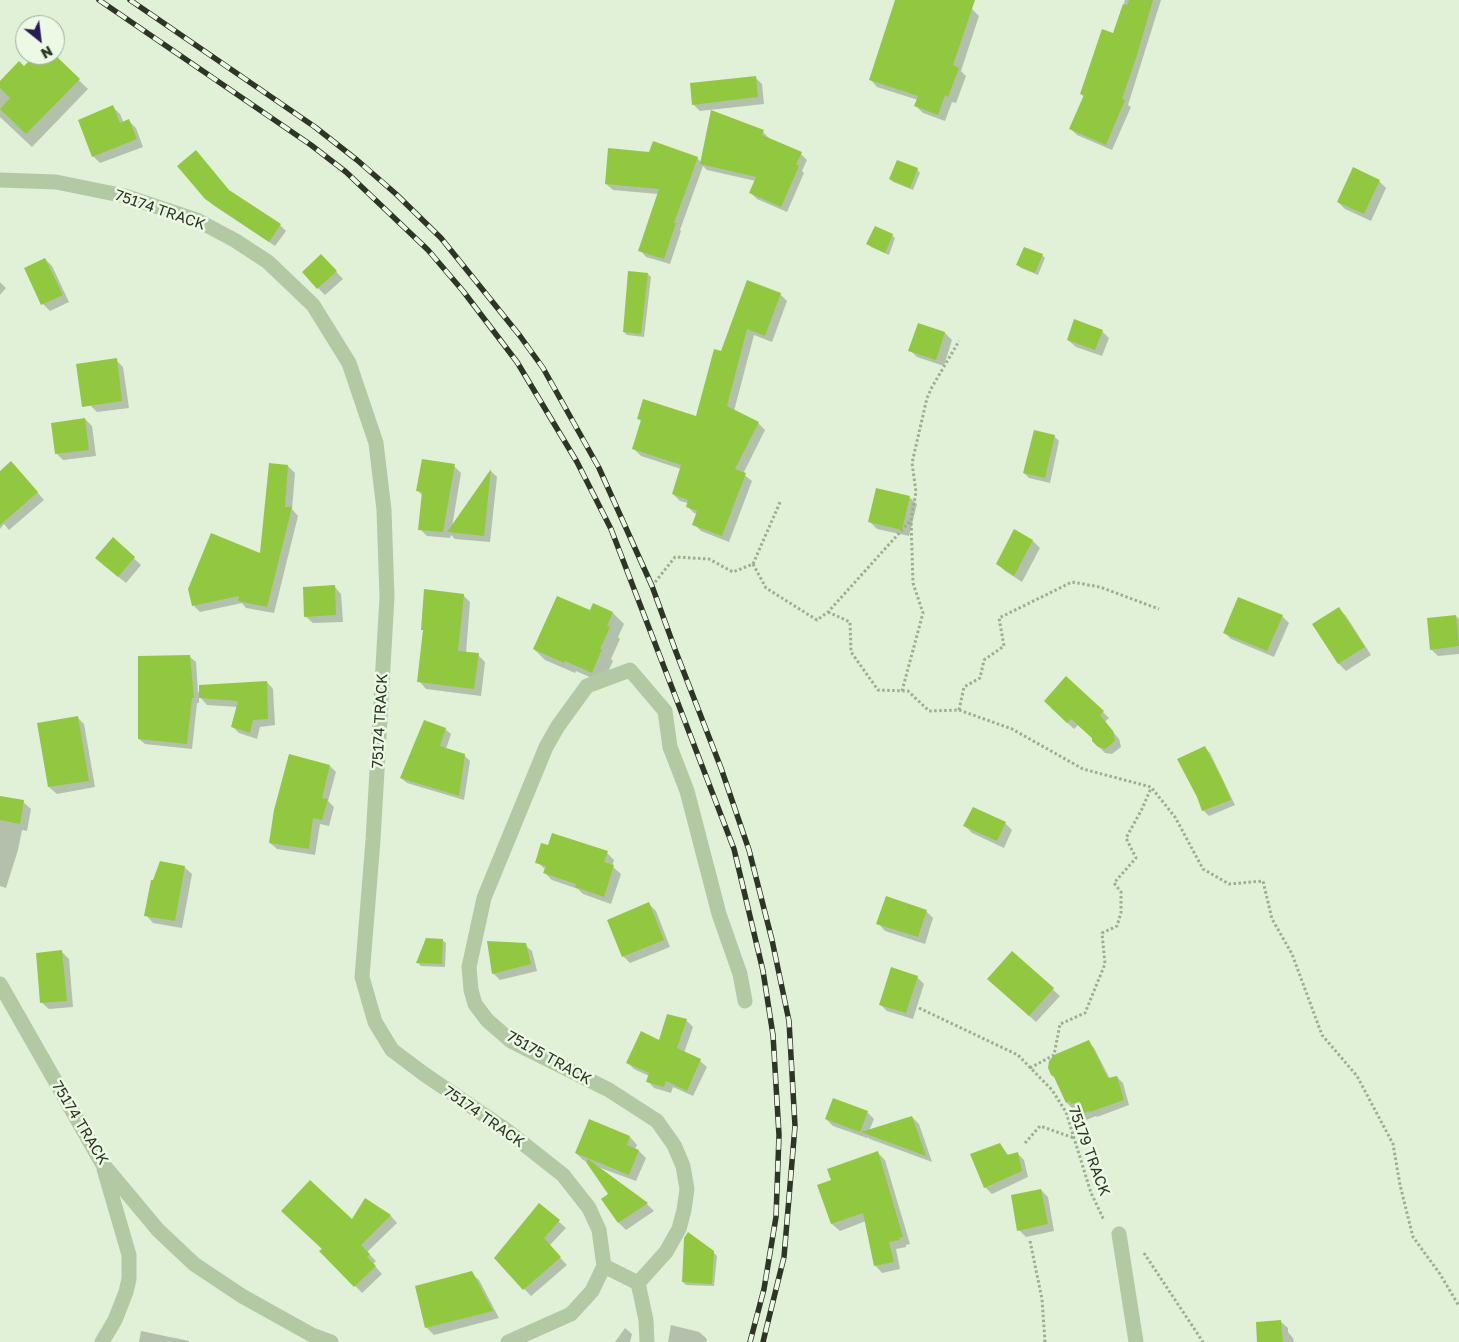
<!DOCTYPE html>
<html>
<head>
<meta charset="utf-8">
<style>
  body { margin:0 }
  #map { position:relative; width:1459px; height:1342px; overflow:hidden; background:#e0f1d8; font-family:"Golos Text",sans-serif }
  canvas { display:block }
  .north { position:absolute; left:15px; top:15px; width:50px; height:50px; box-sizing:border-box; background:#ebf9e5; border:1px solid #9fab99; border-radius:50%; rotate:151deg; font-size:14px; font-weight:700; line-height:20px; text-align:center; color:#2e3526 }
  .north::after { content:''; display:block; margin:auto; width:18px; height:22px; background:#291b57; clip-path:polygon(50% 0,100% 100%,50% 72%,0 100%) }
</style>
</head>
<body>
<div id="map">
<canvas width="1459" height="1342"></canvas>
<div class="north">N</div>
</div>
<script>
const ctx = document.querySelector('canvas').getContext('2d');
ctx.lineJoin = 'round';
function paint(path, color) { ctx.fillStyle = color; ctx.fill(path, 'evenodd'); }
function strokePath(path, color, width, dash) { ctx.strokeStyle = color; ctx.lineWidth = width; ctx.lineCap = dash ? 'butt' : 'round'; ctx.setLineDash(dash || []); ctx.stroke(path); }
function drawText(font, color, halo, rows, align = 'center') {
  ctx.font = font + ' "Golos Text",sans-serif'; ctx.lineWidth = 5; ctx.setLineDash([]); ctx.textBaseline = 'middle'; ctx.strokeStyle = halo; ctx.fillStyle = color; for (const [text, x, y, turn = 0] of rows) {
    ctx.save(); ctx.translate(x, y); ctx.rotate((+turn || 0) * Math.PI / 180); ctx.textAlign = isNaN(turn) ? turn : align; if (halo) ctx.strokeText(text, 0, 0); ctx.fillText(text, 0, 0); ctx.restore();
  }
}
paint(new Path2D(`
  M896 0H947L972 9 979 16 961 71 966 76 956 103 952 102 945 121 923 113 916 106 918 100 877 87 870 79Z
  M1125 0H1161L1128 105 1131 107 1112 150 1077 135 1071 129 1084 97 1081 94 1114 35Z
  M53 55 88 89 32 147 0 117V83L24 68Z
  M755 77 762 84 764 104 700 111 693 104Z
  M113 107 120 114 124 123 129 121 136 128 143 147 100 163 93 156Z
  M763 132 769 138V139L801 154 807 160 802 171 804 173 787 212 757 199 751 193 756 181 707 170 703 166 680 230 681 231 670 264 646 257 640 250 658 194 613 190 606 184 697 158 701 162Z
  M917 169 920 173 913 190 893 182 890 179Z
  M1379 181 1386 188 1371 221 1345 209 1338 202Z
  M230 192 280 225 286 231 275 246 213 205 206 198Z
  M892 235 895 238 889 255 871 247 868 244Z
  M1042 255 1045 258 1038 275 1021 268 1018 265Z
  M45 259 52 266 69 302 50 311 43 304Z
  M328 263 343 279 325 295 318 288Z
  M648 274 651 277 644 337 627 335 624 332Z
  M0 282 6 288 0 295Z
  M780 294 787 301 772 342 754 335 734 411 758 423 765 430 743 474 752 481 729 542 701 531 694 524 697 514 694 513 687 506 688 503 680 501 673 494 681 469 641 456 634 449 642 422 638 418H697L721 352Z
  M918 325 945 333 952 340 944 366 917 357 910 350Z
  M1102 331 1109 338 1102 356 1076 347 1068 340Z
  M116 360 123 367 129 408 97 412 90 405Z
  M85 419 92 426 96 456 63 460 56 453Z
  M1054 436 1059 441 1050 483 1029 478 1024 473Z
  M288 466 295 473 292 509 298 516 274 613 246 608 242 603 200 612 193 605 261 554Z
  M454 466 461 473 452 527 491 471 497 477 490 542 455 539 451 535 450 538 427 536 420 529 423 496 418 491Z
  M18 470 44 500 9 530 4 524 0 529V472Z
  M909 497 917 504 909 536 877 529 869 521Z
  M1015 531 1033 541 1040 548 1022 582 1005 571 998 564Z
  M113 539 141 565 126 583 104 565Z
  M334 586 341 594 343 622 313 623 305 616Z
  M463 595 470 602 466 653 478 655 485 662 481 696 426 689 419 681 424 631 422 629Z
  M594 605 613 613 624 624 618 637 620 639 611 659 613 661 603 683 576 671 575 673 545 660 534 649 591 612Z
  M1339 609 1346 616 1371 655 1346 671 1339 664 1314 625Z
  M1282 616 1289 623 1274 657 1231 639 1224 632Z
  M1456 616 1459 619V654L1438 656 1431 649Z
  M190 657 196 662 198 692 267 682 273 689 275 725 260 727 257 739 239 733 232 726 238 707 207 705 199 696V703H197L192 749 145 744 139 739Z
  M1051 708 1103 712 1109 718 1105 722 1119 739 1121 747 1112 754 1105 753 1093 741V739L1078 725 1074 729Z
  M77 717 84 724 95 787 57 794 49 787Z
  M445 729 451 734 446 749 464 755 470 761 464 800 407 783 401 778Z
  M1204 747 1210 753 1235 805 1209 816 1203 810Z
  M330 766 336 772 328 801 334 807 329 826 320 824 315 855 277 849 270 843Z
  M0 798 23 802 31 809 27 831 22 830 18 850 6 888 0 886Z
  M1005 823 1012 830 1004 848 972 833 965 826Z
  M607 853 614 860 612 866 621 874 611 904 583 894 578 889 552 880 545 873 546 870 537 862Z
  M184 867 192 874 182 928 153 923 146 915Z
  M649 904 656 911 670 947 630 963 623 956Z
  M926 911 933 918 925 944 885 931 878 923Z
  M442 940 446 943 445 967 421 966 418 963Z
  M488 943 525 945 532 951 537 971 500 980 494 974Z
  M62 952 69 959 73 1007 49 1009 41 1002Z
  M1012 952 1060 996 1036 1022 996 986Z
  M917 977 924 984 913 1019 887 1011 880 1004Z
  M686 1020 693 1027 684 1053 700 1061 707 1067 693 1096 673 1087 671 1093 654 1088 648 1081 649 1076 634 1069 628 1063Z
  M1089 1042 1094 1048 1110 1079 1117 1077 1123 1083 1129 1105 1097 1117 1096 1116 1086 1120 1076 1107 1072 1108 1067 1103Z
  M867 1112 874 1119 869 1131 912 1117 919 1124 932 1162 870 1139 867 1137V1138L833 1126 826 1119Z
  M589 1121 630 1137 637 1145 635 1149 639 1151 646 1158 636 1181 595 1166 647 1204 654 1211 626 1230 619 1223 603 1199 610 1194 587 1162 583 1160 576 1153Z
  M1000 1144 1009 1156 1018 1154 1024 1160 1028 1177 992 1194 985 1187Z
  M878 1153 885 1160 910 1244 906 1245V1247L896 1249 900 1269 882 1273 875 1265 866 1221 840 1231 832 1224 833 1181Z
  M1041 1190 1048 1197 1054 1231 1026 1237 1019 1230Z
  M366 1200 391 1216 397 1223 367 1252 376 1261 373 1264 382 1274 362 1293 321 1251 352 1221Z
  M540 1205 566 1228 549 1246 567 1265 531 1296 495 1258Z
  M713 1252 717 1256 714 1286 686 1285 683 1282Z
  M471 1273 479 1280 499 1318 434 1335 426 1327Z
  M1280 1321 1288 1328V1332L1293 1338 1294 1342H1259Z
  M671 1325 699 1332 707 1339 706 1342H668Z
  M625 1328 632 1334 630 1342H615Z
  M141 1331 189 1341V1342H139Z`), '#0003');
paint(new Path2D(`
  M895 0H975L953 65 959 68 948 97 945 95 938 115 914 106 918 96 869 80Z
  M1129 0H1153L1137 55 1122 99 1125 100 1106 145 1069 129 1084 95 1080 94 1102 29 1113 33 1123 4 1127 5Z
  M35 55H55L80 79 26 134 0 109 10 98 0 88V81L19 61 24 66Z
  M756 76 758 97 692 105 690 83Z
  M113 105 120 123 129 119 137 139 92 157 78 120Z
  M711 110 764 130 762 135 802 152 796 164 799 166 781 207 749 193 756 177 700 164Z
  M653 141 698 157 674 223H676L664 259 638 251 659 189 605 184 608 148 649 152Z
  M196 150 229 190 281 224 269 242 205 199 177 166Z
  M897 160 918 168 910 188 889 179Z
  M1353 167 1380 180 1364 214 1337 202Z
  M875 226 893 234 885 253 866 244Z
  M1024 247 1043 254 1035 273 1016 265Z
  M321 254 337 271 317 289 302 272Z
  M45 258 63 295 41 305 24 268Z
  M628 271 648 273 641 334 623 332Z
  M747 280 781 293 765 336 747 329 727 406 759 422 735 469 746 473 722 536 692 525 697 511 686 507 688 500 672 494 681 465 632 449 641 420 637 419 643 399 696 416 714 349 721 351Z
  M1074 319 1103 330 1095 350 1067 340Z
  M918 323 945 332 936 360 908 351Z
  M117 358 122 401 82 407 76 364Z
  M85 418 89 450 55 454 51 423Z
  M1034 430 1055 435 1045 478 1023 473Z
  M422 459 455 464 443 532 418 530 422 492 416 491Z
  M11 461 38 492 0 525V471Z
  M269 463 288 465 285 507H292L267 607 238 601 239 596 192 606 188 589 211 533 260 553Z
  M491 469 484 536 447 532Z
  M876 488 910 496 902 530 868 522Z
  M1014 529 1033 540 1014 576 996 564Z
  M113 537 135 557 118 577 95 558Z
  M335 585 336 615 304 617 303 587Z
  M424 589 464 594 458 651 479 653 474 689 417 682 423 630H421Z
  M557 596 590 610 593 603 613 612 607 626 610 627 600 649H602L592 673 565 661 564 663 533 649Z
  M1238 597 1283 615 1267 651 1223 633Z
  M1339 607 1365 647 1338 664 1312 624Z
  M1456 615 1459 646 1430 650 1427 618Z
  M190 655 194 698H192L187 744 138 739V656Z
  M1066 676 1104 711 1100 715 1113 731 1114 735 1115 741 1108 747 1105 749 1098 747 1092 741V738L1071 719 1067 723 1044 701Z
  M267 681 268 719 253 720 250 733 231 727 238 701 199 698V685Z
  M78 716 89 781 48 787 37 723Z
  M424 720 446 728 440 746 465 754 459 796 400 778Z
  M1205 746 1224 783 1231 800 1202 811 1197 797 1177 759Z
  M289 754 330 765 322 798 328 799 322 820 313 818 309 849 269 843 274 810Z
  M0 796 24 800 20 824 0 820Z
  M973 807 1006 822 997 841 963 826Z
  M552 833 608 851 604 862 614 865 604 897 575 887 576 884 543 873 546 866 535 863 541 843 548 845Z
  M160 861 185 866 175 921 144 916 151 880H153Z
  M886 896 927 910 918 937 876 924Z
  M649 902 664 940 622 957 607 920Z
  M426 938 443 939 442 964 416 963Z
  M487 941 526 943 531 964 492 974Z
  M62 950 67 1001 40 1003 36 953Z
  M1012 951 1054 988 1029 1016 987 979Z
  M891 967 918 976 906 1013 879 1005Z
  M667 1014 687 1019 677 1048 701 1059 687 1091 666 1081 664 1087 646 1082 649 1073 626 1063 641 1031 659 1040Z
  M1089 1040 1108 1078 1117 1076 1124 1100 1090 1112 1089 1111 1079 1115 1075 1103 1071 1104 1070 1101 1066 1103 1054 1077 1051 1075 1048 1068 1049 1061 1054 1055Z
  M833 1098 868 1111 860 1132 825 1119Z
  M912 1116 926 1156 861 1132Z
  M589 1119 630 1136 627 1145 639 1150 629 1175 575 1153Z
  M1000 1143 1007 1155 1018 1152 1022 1171 984 1188 970 1154Z
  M878 1151 903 1237 899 1238 900 1240 889 1242 894 1262 874 1266 863 1213 831 1224 817 1185 831 1180 827 1169Z
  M588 1159 648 1203 618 1223 601 1199 608 1194 586 1162Z
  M310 1180 352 1219 365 1198 391 1215 361 1245 370 1254 367 1257 376 1266 354 1287 319 1251 322 1249 281 1211Z
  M1041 1189 1048 1224 1017 1231 1011 1195Z
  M539 1203 560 1220 544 1238 561 1257 523 1290 494 1258Z
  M688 1232 714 1251 712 1284 682 1282 684 1238Z
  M472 1271 493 1311 425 1328 415 1286Z
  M1281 1320 1283 1342H1257L1256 1322Z`), '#91c840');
strokePath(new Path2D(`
  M753 564 781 500
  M652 586 675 557 709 559 733 572 753 564 766 588 817 620 828 612 911 520
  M828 612 850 622 851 652 878 690 908 691 929 711 959 710 1012 729 1083 769 1151 787 1175 817 1203 869 1229 884 1263 881 1272 919 1292 954 1322 1035 1357 1076 1393 1144 1400 1185 1413 1237 1440 1274 1459 1306
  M902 691 923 613 913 583 911 520 916 492 912 463 927 398 932 387 959 341
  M959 710 964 687 980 678 984 660 1004 646 999 618 1072 582 1100 587 1159 609
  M919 1008 1018 1055 1052 1090 1066 1112 1091 1193 1103 1218 1105 1220
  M1030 1068 1054 1055 1060 1024 1085 1013 1105 964 1102 933 1117 926 1121 913V892L1114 883 1136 858 1126 838 1142 809 1151 788
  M1025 1143 1040 1126 1074 1138
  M1030 1241 1042 1299 1045 1342
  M1144 1253 1203 1342`), '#9ab08b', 3, [2.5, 2.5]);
strokePath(new Path2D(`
  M0 180 56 182 125 196 197 220 236 241 268 262 313 305 349 363 376 443 384 510 387 597 373 840 362 977 375 1022 392 1050 424 1074 506 1130 563 1175 589 1208 599 1230 604 1266 592 1291 571 1314 508 1342
  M0 984 102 1163 158 1230 194 1264 242 1296 312 1335 331 1342
  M1119 1234 1136 1342
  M604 1266 638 1283 666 1252 679 1229 684 1210 687 1189 683 1166 674 1145 657 1121 609 1090 511 1041 487 1020 475 1004 471 990 469 967 484 898 546 747 558 726 587 686 630 670 665 711 670 747 687 791 719 914 740 974 745 1001
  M638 1283 646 1320 647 1342
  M102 1342 115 1320 126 1292 129 1279V1255L104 1169`), '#b3c9a4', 15);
const rail = new Path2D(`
  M99 0 311 145 346 172 428 250 463 291 517 362 577 462 611 529 734 849 763 971 773 1035 779 1135 776 1217 764 1289 750 1342
  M130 0 315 127 357 160 396 194 441 238 520 336 543 368 599 468 652 586 676 652 721 768 749 850 772 940 789 1021 795 1126 784 1257 763 1342`);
strokePath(rail, '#2e3526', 5.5);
strokePath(rail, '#ebf9e5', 4, [11]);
drawText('15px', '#2e3526', '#ebf9e5', [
  ["75174 TRACK",160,210,19],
  ["75174 TRACK",380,721,-87],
  ["75175 TRACK",549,1058,29],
  ["75174 TRACK",484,1117,35],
  ["75174 TRACK",80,1123,59],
  ["75179 TRACK",1089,1151,70]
]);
</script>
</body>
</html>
